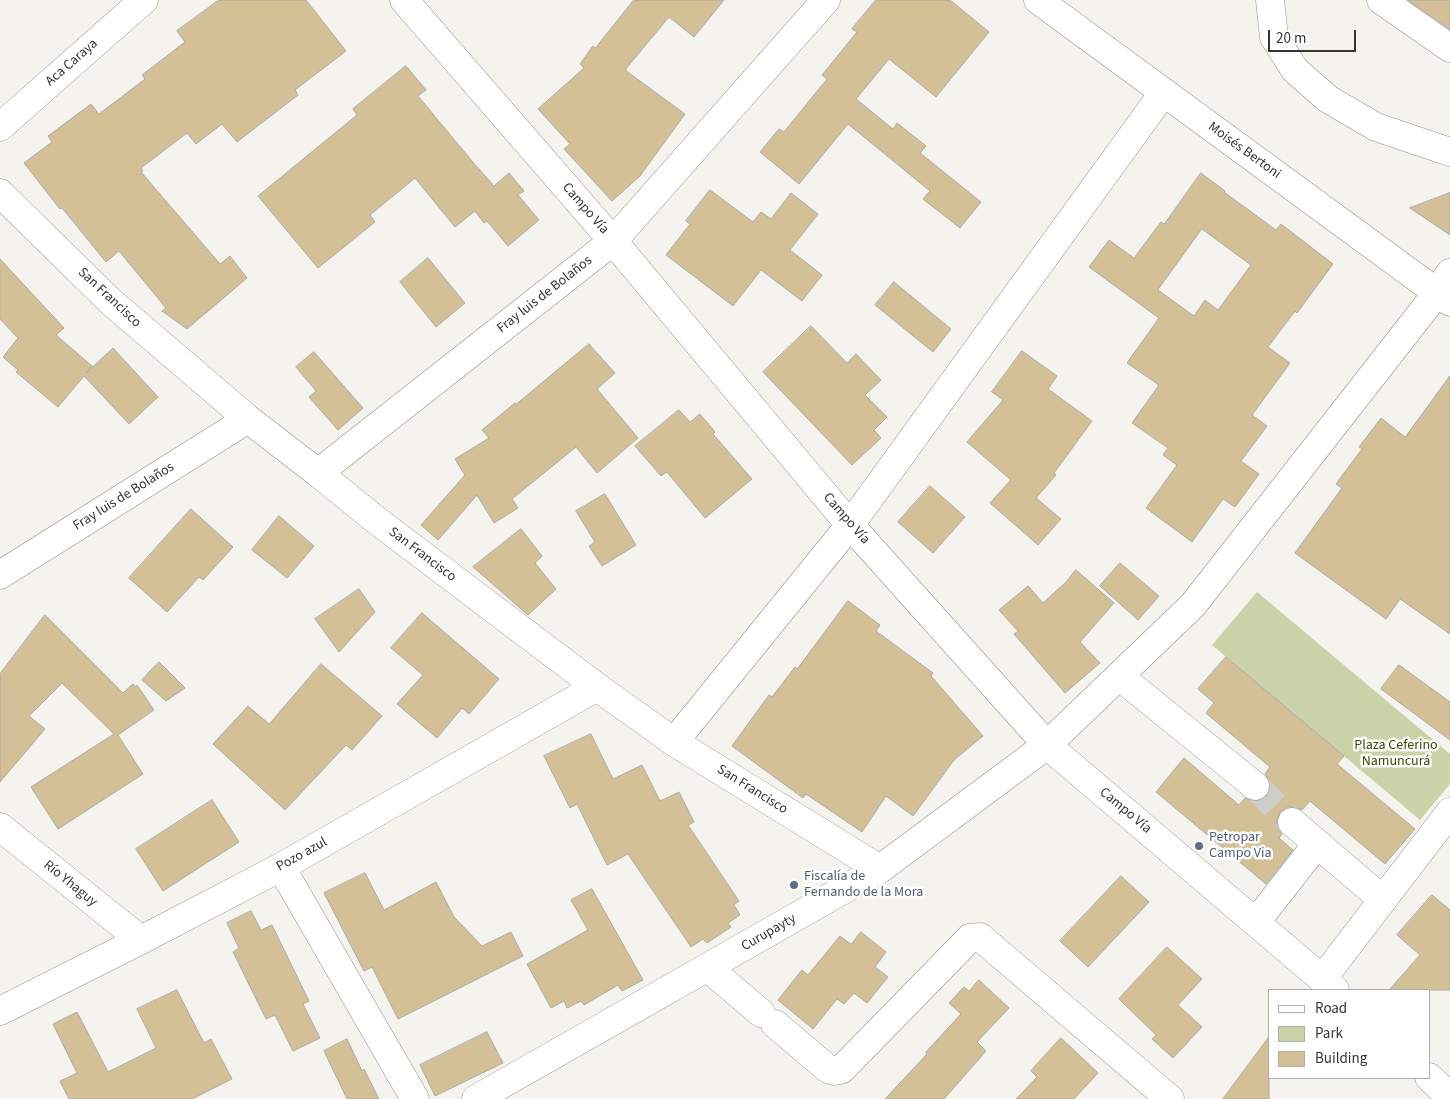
<!DOCTYPE html>
<html>
<head>
<meta charset="utf-8">
<style>
  body { margin:0 }
  #map { position:relative; width:1450px; height:1099px; overflow:hidden; background:#f5f3ee; font-family:"Source Sans 3",sans-serif }
  canvas { display:block }
  .legend { position:absolute; left:1268px; top:989px; width:162px; height:90px; box-sizing:border-box; background:#fff; border:1px solid #aeaead; margin:0; padding:6px 9px; list-style:none; font-size:15px; color:#353432 }
  .legend li { display:flex; align-items:center; gap:10px; height:25px }
  .legend b { width:25px; border:1px solid #aeaead }
  .scale { position:absolute; left:1268px; top:30px; width:88px; height:22px; box-sizing:border-box; border:2px solid #353432; border-top:0; padding-left:6px; font-size:15px; line-height:18px; white-space:nowrap; color:#353432; -webkit-text-stroke:4px #fff; paint-order:stroke }
</style>
</head>
<body>
<div id="map">
<canvas width="1450" height="1099"></canvas>
<ul class="legend">
<li><b style="height:6px;background:#fff"></b>Road</li>
<li><b style="height:14px;background:#cad3a8"></b>Park</li>
<li><b style="height:14px;background:#d3c097"></b>Building</li>
</ul>
<div class="scale">20 m</div>
</div>
<script>
const ctx = document.querySelector('canvas').getContext('2d');
ctx.lineJoin = 'round';
function paint(path, color) { ctx.fillStyle = color; ctx.fill(path, 'evenodd'); }
function strokePath(path, color, width, dash) { ctx.strokeStyle = color; ctx.lineWidth = width; ctx.lineCap = dash ? 'butt' : 'round'; ctx.setLineDash(dash || []); ctx.stroke(path); }
function drawText(font, color, halo, rows, align = 'center') {
  ctx.font = font + ' "Source Sans 3",sans-serif'; ctx.lineWidth = 5; ctx.setLineDash([]); ctx.textBaseline = 'middle'; ctx.strokeStyle = halo; ctx.fillStyle = color; for (const [text, x, y, turn = 0] of rows) {
    ctx.save(); ctx.translate(x, y); ctx.rotate((+turn || 0) * Math.PI / 180); ctx.textAlign = isNaN(turn) ? turn : align; if (halo) ctx.strokeText(text, 0, 0); ctx.fillText(text, 0, 0); ctx.restore();
  }
}
paint(new Path2D(`
  M1257 592 1450 754V784L1420 820 1212 645Z`), '#cad3a8');
const building = new Path2D(`
  M219 0H306L346 51 295 90 298 95 237 142 222 124 196 144 187 133 141 168 143 171 141 172 220 264 230 256 247 278 187 329 162 311 166 308 119 251 106 262 62 208 60 209 24 163 52 142 48 136 91 104 99 114 145 79 142 75 185 42 177 31Z
  M634 0H724L694 37 669 17 625 70 685 114 640 176 612 201 564 149 570 144 538 109 584 68 580 64 593 46 595 48Z
  M876 0H950L989 32 936 97 889 59 856 99 893 129 897 123 926 146 920 153 981 202 960 228 923 199 930 191 848 124 799 184 760 152 779 129 784 132 827 79 822 75 857 32 852 29Z
  M1408 0H1450V29Z
  M406 66 426 90 418 96 472 161 494 186 509 173 524 191 518 195 539 220 508 246 487 221 484 223 475 211 455 227 415 178 370 215 375 222 318 268 258 196 357 115 353 109Z
  M1201 173 1225 191 1224 192 1276 230 1281 224 1333 264 1297 313 1295 311 1268 347 1290 363 1252 415 1267 426 1241 461 1259 474 1235 507 1223 499 1192 542 1146 508 1177 465 1163 455 1168 448 1132 423 1159 385 1127 363 1159 318 1089 267 1109 240 1134 258 1161 222 1164 224ZM1202 229 1251 265 1218 310 1205 300 1194 316 1158 290Z
  M710 190 753 222 761 212 771 219 791 193 818 214 790 250 822 275 802 301 761 270 733 306 666 255 690 224 686 221Z
  M1450 193V235L1410 208Z
  M428 258 465 303 436 327 400 282Z
  M0 259 64 328 56 335 92 366 86 373 113 348 158 397 129 424 84 376 58 407 16 372 18 370 3 357 18 338 0 319Z
  M894 282 951 329 933 352 875 305Z
  M811 326 847 363 856 354 881 380 865 395 887 417 874 430 881 438 852 465 763 372Z
  M589 344 615 373 597 389 638 438 597 473 576 447 512 499 518 508 494 523 477 495 438 540 421 525 465 475 455 459 489 438 482 430 515 403 516 404Z
  M1022 351 1057 376 1048 389 1092 421 1054 473 1056 475 1036 498 1061 519 1038 545 990 503 1011 480 967 442 1003 400 992 392Z
  M314 352 363 408 338 430 309 397 316 391 296 367Z
  M1450 376V634L1400 599 1386 619 1295 553 1342 488 1336 484 1362 449 1359 447 1381 418 1405 437Z
  M679 410 690 422 700 414 715 432 713 434 752 479 705 518 667 472 661 476 635 446Z
  M930 486 965 517 933 553 898 522Z
  M605 494 636 545 602 566 589 546 595 542 576 511Z
  M191 509 233 547 203 580 199 577 167 612 129 578Z
  M279 516 314 546 287 578 252 550Z
  M521 529 542 556 535 563 556 589 528 615 473 567Z
  M1120 563 1159 596 1138 620 1100 586Z
  M1076 570 1114 603 1080 642 1100 663 1065 693 1014 634 1018 631 999 610 1028 586 1043 603 1066 582Z
  M359 589 375 612 339 652 315 619Z
  M848 601 880 625 876 631 933 673 931 676 983 736 954 760 913 816 886 796 862 832 806 794 803 798 732 746 769 695 772 697 795 667 797 669Z
  M422 613 499 679 469 714 462 708 437 738 397 704 423 675 391 648Z
  M45 615 123 693 133 684 135 687 137 685 154 710 118 735 143 774 58 829 31 787 114 734 62 683 29 716 45 729 0 782V674Z
  M1226 657 1344 756 1337 764 1415 829 1385 864 1310 801 1302 810 1295 807H1287L1280 812 1277 820V828L1282 834 1279 838 1293 850 1266 884 1156 792 1184 758 1239 805 1245 798 1253 801 1261 800 1267 795 1270 789V781L1265 774 1270 767 1206 713 1214 703 1198 689Z
  M159 662 185 688 166 701 142 680Z
  M321 664 382 716 352 750 346 745 285 810 213 744 248 706 269 724Z
  M1399 665 1450 702V740L1381 689Z
  M591 734 613 779 642 765 660 801 679 792 694 822 688 825 739 901 734 905 740 915 728 923 731 927 707 943 703 939 691 947 628 854 607 865 577 804 570 808 544 756Z
  M212 800 239 842 163 891 136 849Z
  M365 873 384 910 436 882 454 917 482 946 511 932 523 956 398 1019 372 967 364 971 324 893Z
  M1121 876 1149 902 1088 967 1060 941Z
  M592 889 643 980 622 991 618 985 584 1005 581 1001 567 1008 564 1001 551 1008 527 964 588 930 571 900Z
  M1432 895 1450 910V990H1389L1420 955 1397 935Z
  M251 911 261 930 272 925 309 1001 303 1004 320 1038 293 1051 275 1015 266 1019 233 952 239 948 227 923Z
  M861 932 886 952 875 967 888 977 867 1003 854 993 844 1004 837 999 813 1029 778 1000 802 970 808 975 840 936 851 944Z
  M1167 947 1202 979 1178 1005 1202 1027 1173 1058 1152 1039 1156 1035 1119 999Z
  M979 980 1009 1008 977 1042 986 1051 944 1099H885L927 1054 926 1052 961 1014 949 1003 964 987 969 991Z
  M177 990 204 1043 211 1039 232 1079 192 1099H69L60 1081 77 1073 53 1024 77 1012 108 1072 156 1048 137 1009Z
  M487 1032 503 1063 435 1096 420 1065Z
  M1269 1037V1099H1223Z
  M1061 1038 1098 1073 1074 1099H1016L1037 1077 1031 1071Z
  M347 1039 362 1071 364 1069 379 1099H347L324 1051Z`);
paint(building, '#d3c097');
strokePath(building, '#acaaa6', 1);
strokePath(new Path2D(`
  M1255 786 1292 822`), '#cfcdc8', 28, [28, 14]);
const minor = new Path2D(`
  M404 0 613 241 850 525 1047 745 1335 990
  M1038 0 1450 302
  M1270 0 1274 37 1295 70 1328 99 1376 127 1450 152
  M1381 0 1450 48
  M0 127 144 0
  M0 193 110 301 248 419 318 473 376 520 597 687 674 742 880 869
  M318 473 613 241 826 0
  M0 575 248 419
  M1119 676 1255 786
  M674 742 850 525 1164 92
  M1292 822 1383 900
  M0 827 141 940
  M281 867 415 1099
  M1256 922 1317 844
  M708 968 761 1013
  M1323 978 1450 812
  M0 1011 141 940 281 867 597 687
  M775 1024 828 1069 834 1071 841 1070 970 938 980 937 1170 1099
  M1429 1077 1450 1097
  M476 1099 880 869 1047 745 1193 605 1437 293 1450 273`);
strokePath(minor, '#93918d', 29);
strokePath(minor, '#fff', 28);
for (const [x, y, r, color] of [
  [1199,846,5,"#5c6f8a"],
  [794,885,5,"#5c6f8a"]
]) { const dot = new Path2D(); dot.arc(x, y, r, 0, 2 * Math.PI); ctx.fillStyle = color; ctx.fill(dot); strokePath(dot, '#fff', 2); }
drawText('14px', '#353432', '#fff', [
  ["Aca Caraya",72,63,-41],
  ["Moisés Bertoni",1244,151,36],
  ["Campo Vía",585,209,49],
  ["Fray luis de Bolaños",545,295,-38],
  ["San Francisco",109,298,43],
  ["Fray luis de Bolaños",124,497,-32],
  ["Campo Vía",846,519,49],
  ["San Francisco",422,555,37],
  ["San Francisco",752,790,32],
  ["Campo Vía",1125,811,40],
  ["Pozo azul",302,855,-29],
  ["Río Yhaguy",70,884,39],
  ["Curupayty",769,933,-30]
]);
drawText('14px', '#3f4700', '#fff', [
  ["Plaza Ceferino",1396,746],
  ["Namuncurá",1396,762]
]);
drawText('14px', '#4e5e75', '#fff', [
  ["Petropar",1209,838],
  ["Campo Via",1209,854],
  ["Fiscalía de",804,877],
  ["Fernando de la Mora",804,893]
], 'left');
</script>
</body>
</html>
